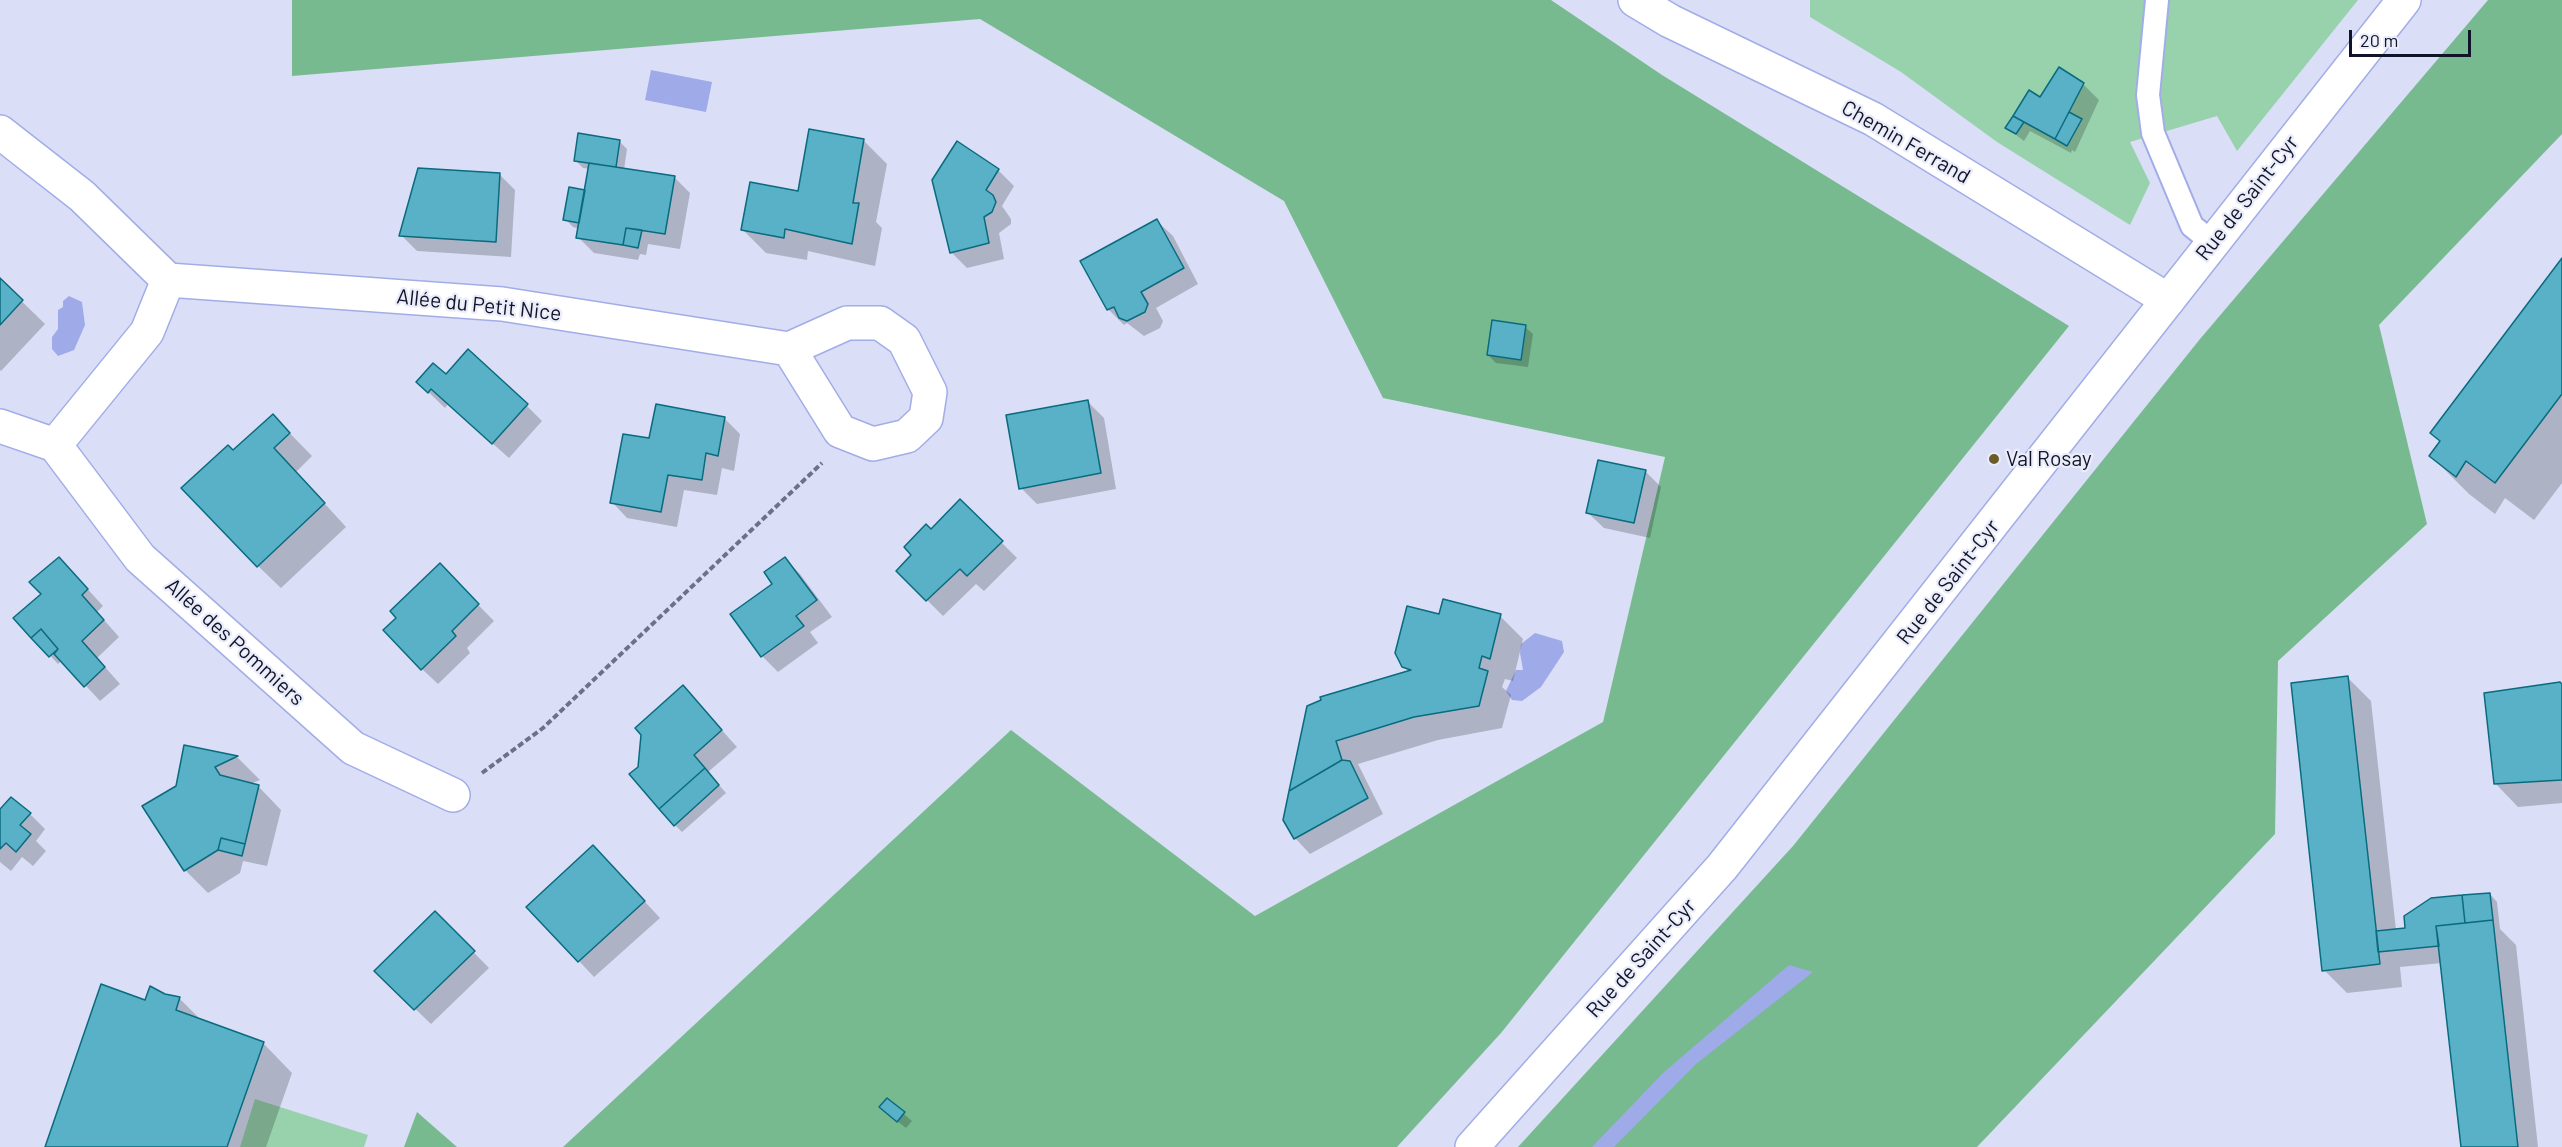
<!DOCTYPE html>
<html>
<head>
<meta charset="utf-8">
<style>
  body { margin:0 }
  #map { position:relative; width:2562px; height:1147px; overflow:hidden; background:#dadff7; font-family:Barlow,sans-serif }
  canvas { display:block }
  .scale { position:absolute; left:2349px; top:30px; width:122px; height:27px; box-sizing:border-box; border:3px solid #111429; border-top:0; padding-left:8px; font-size:18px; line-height:21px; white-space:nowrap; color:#111429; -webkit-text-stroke:4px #eaedf9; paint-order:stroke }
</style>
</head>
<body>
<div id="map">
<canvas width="2562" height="1147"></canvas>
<div class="scale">20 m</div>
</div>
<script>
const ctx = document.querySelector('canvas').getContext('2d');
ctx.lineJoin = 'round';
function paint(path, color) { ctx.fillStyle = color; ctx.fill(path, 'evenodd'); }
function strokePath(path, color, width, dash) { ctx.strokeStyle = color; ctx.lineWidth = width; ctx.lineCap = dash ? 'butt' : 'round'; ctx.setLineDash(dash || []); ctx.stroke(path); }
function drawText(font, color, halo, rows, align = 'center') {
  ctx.font = font + ' Barlow,sans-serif'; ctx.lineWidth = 4.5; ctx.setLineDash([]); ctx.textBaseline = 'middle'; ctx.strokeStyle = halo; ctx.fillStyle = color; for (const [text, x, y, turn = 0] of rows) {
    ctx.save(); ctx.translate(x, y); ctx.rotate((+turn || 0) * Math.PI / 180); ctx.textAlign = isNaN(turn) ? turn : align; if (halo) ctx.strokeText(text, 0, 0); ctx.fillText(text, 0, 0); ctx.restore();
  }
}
paint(new Path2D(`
  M1810 0H2358L2237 151 2217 116 2130 142 2150 183 2130 225 1997 142 1901 72 1810 17Z
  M255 1099 368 1135 364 1147H240Z`), '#98d2ad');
paint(new Path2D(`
  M292 0H1551L1662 75 2069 326 1501 1033 1397 1147H563L1011 730 1255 916 1603 722 1665 457 1383 398 1284 201 980 19 292 76Z
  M2488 0H2562V134L2379 325 2427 524 2278 661 2275 834 1977 1147H1518L1793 846 2200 339Z
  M417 1112 457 1147H404Z`), '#78ba90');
paint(new Path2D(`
  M651 70 712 82 706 112 645 100Z
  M69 296 82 302 85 325 74 350 58 356 52 349V337L58 329V310L63 307V301Z
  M1535 633 1562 641 1564 652 1541 687 1522 701 1512 700 1506 691 1516 670H1523L1520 653 1521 644Z
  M1789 965 1813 972 1696 1064 1614 1147H1592L1663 1073Z`), '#9faae8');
paint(new Path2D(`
  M2083 84 2099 100 2075 152 2072 150 2071 153 2030 131 2024 141 2007 128 2041 99Z
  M619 141 627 149 624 170 674 177 690 193 680 249 648 244 646 255 640 254 638 260 594 253 578 237 579 229 573 227 565 219 586 192 590 169 583 168 575 160Z
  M864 141 887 164 876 222 882 228 875 266 808 251 807 260 766 253 743 230 799 193Z
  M998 170 1014 186 1002 206 1011 219V224L999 233 1004 259 967 268 951 252 934 180Z
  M499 174 515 190 511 257 417 251 401 235Z
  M1157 221 1173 236 1198 284 1156 308 1163 321 1160 328 1144 336 1127 323 1124 325 1108 309Z
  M2562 261V483L2534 520 2505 498 2495 514 2469 494 2431 456 2441 442 2432 433Z
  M0 280 45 324 1 371 0 370Z
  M1525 327 1533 334 1528 367 1496 363 1488 355Z
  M446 376 526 405 542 421 509 458 448 404 445 408 418 382Z
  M1088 402 1104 418 1116 489 1037 504 1021 488Z
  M273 416 312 456 296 472 346 527 281 588 258 566 233 452Z
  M724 418 740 434 734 471 722 468 717 495 684 490 677 527 627 518 612 502 651 440Z
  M1645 471 1661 487 1650 538 1604 528 1588 513Z
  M960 501 1017 558 984 591 976 584 943 616 898 571Z
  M785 559 800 574 832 617 810 632 818 643 778 672 762 656 774 584Z
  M440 566 494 621 467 648 470 653 438 684 422 669 398 618Z
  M74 574 103 606 97 612 119 637 97 658 120 684 100 701 62 660 58 664 15 618Z
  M1440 616H1500L1523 639 1513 681 1505 679 1502 687 1511 695 1502 728 1438 740 1358 764 1383 814 1310 854 1295 838 1309 707 1409 672 1403 666Z
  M2348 678 2371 701 2396 930 2407 929 2490 894 2497 902 2500 929 2516 945 2538 1147H2462L2442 963 2400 967 2402 987 2347 993 2324 970Z
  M2562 684V803L2518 807 2495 783 2534 686Z
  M683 687 737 747 708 772 726 793 682 832 675 825 639 768Z
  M185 747 238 758 260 780 250 784 258 786 281 810 267 866 243 861 240 873 208 893 185 870 178 786Z
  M0 811 30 814 45 829 36 841 46 851 33 866 22 857 11 871 0 862Z
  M609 863 660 918 594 977 579 961Z
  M435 913 489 968 431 1024 376 971Z
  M164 996 179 998 202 1021 263 1043 292 1073 266 1147H46L146 1002Z
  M887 1100 912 1121 906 1128 889 1115Z`), '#0003');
const building = new Path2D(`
  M2059 67 2084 83 2055 139 2013 116 2029 90 2040 97Z
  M2069 112 2082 119 2067 146 2055 139Z
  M2013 116 2024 122 2016 134 2005 128Z
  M809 129 864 139 853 203H859L852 244 785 229 784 238 741 230 750 182 798 191Z
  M578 133 620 140 616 167 574 161Z
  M957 141 999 169 986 190 993 195 996 202 992 212 984 217 989 243 950 253 932 180Z
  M589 163 675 176 665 234 626 228 623 245 576 238Z
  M418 168 500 173 496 242 399 236Z
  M569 187 585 190 579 223 563 220Z
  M1157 219 1184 268 1141 292 1148 304 1145 312 1127 321 1119 318 1114 307 1107 310 1080 261Z
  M626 228 642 230 638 248 623 245Z
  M2562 258V394L2495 483 2466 461 2456 477 2429 456 2440 441 2430 433Z
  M0 278 23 300 0 325Z
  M1492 320 1526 325 1521 360 1487 355Z
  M468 349 528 404 492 444 431 389 428 393 416 382 433 363 446 374Z
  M1088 400 1101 473 1019 489 1006 415Z
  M656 404 725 417 718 456 706 453 702 480 668 475 661 512 610 503 623 434 649 438Z
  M273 414 290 433 274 448 325 503 257 567 181 488 228 445 233 450Z
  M1598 460 1646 470 1634 523 1586 513Z
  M960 499 1003 541 967 576 960 569 926 601 896 571 911 555 904 547 926 524 931 529Z
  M59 557 88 589 82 595 104 620 82 641 105 667 84 687 54 654 58 649 41 629 31 638 13 618 41 594 29 582Z
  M785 557 817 600 796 616 804 626 761 657 730 614 772 584 764 572Z
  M440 563 479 604 452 631 456 636 421 670 383 630 396 618 390 611Z
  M1443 599 1501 614 1490 659 1482 656 1479 668 1488 671 1479 706 1414 717 1336 741 1342 760 1289 791 1307 706 1321 700 1320 697 1411 670 1402 667 1395 653 1407 606 1439 614Z
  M41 629 58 649 49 657 31 638Z
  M2348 676 2380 964 2322 971 2291 683Z
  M2560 682 2562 684V780L2494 784 2484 693Z
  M683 685 722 730 694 755 705 768 659 809 629 774 638 767 641 735 635 728Z
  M184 745 238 756 215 767 220 775 259 785 245 844 221 838 218 850 184 871 142 806 176 786Z
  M1342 760 1350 761 1368 798 1294 839 1283 820 1289 791Z
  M705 768 719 785 674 826 659 809Z
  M11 797 31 813 20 825 31 834 16 852 6 843 0 849V809Z
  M221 838 245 844 242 856 218 850Z
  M593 845 645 901 578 962 526 907Z
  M2490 893 2493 920 2465 923 2462 895Z
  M2462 895 2465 923 2436 926 2439 946 2378 952 2376 931 2405 928 2404 916 2431 898Z
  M435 911 475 951 414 1010 374 971Z
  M2493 920 2518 1147H2461L2436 926Z
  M101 984 145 1000 150 986 165 994 180 997 176 1010 264 1042 227 1147H45Z
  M887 1098 905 1112 897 1122 879 1107Z`);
paint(building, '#58b1c7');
strokePath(building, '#0a6b7e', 1.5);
const lane = new Path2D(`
  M2157 0 2148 95 2153 133 2192 226 2212 242`);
const street = new Path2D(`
  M1635 0 1670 21 1873 119 2168 300
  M0 132 82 196 168 280 147 332 55 445 0 426
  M168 280 502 304 789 349 840 431 873 444 907 436 926 418 930 392 904 340 880 323H847L789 349
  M55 445 140 558 353 748 453 795`);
const secondary = new Path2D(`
  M1472 1147 1722 867 2404 0`);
strokePath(lane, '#a2ade7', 26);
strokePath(street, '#a2ade7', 36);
strokePath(secondary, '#a2ade7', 36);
strokePath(new Path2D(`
  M482 773 543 728 822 463`), '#6d7087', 4, [6, 3]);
strokePath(lane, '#fff', 22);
strokePath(street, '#fff', 33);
strokePath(secondary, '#fff', 33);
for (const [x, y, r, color] of [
  [1994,459,6,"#6a5d2a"]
]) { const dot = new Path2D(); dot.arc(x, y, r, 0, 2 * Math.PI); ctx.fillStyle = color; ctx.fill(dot); strokePath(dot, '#eaedf9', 2); }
drawText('21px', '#111429', '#eaedf9', [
  ["Chemin Ferrand",1906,142,30],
  ["Rue de Saint-Cyr",2247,198,-52],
  ["Allée du Petit Nice",479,305,6],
  ["Rue de Saint-Cyr",1948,582,-52],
  ["Allée des Pommiers",235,642,42],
  ["Rue de Saint-Cyr",1641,958,-48]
]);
drawText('21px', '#111429', '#eaedf9', [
  ["Val Rosay",2006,459]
], 'left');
</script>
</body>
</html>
